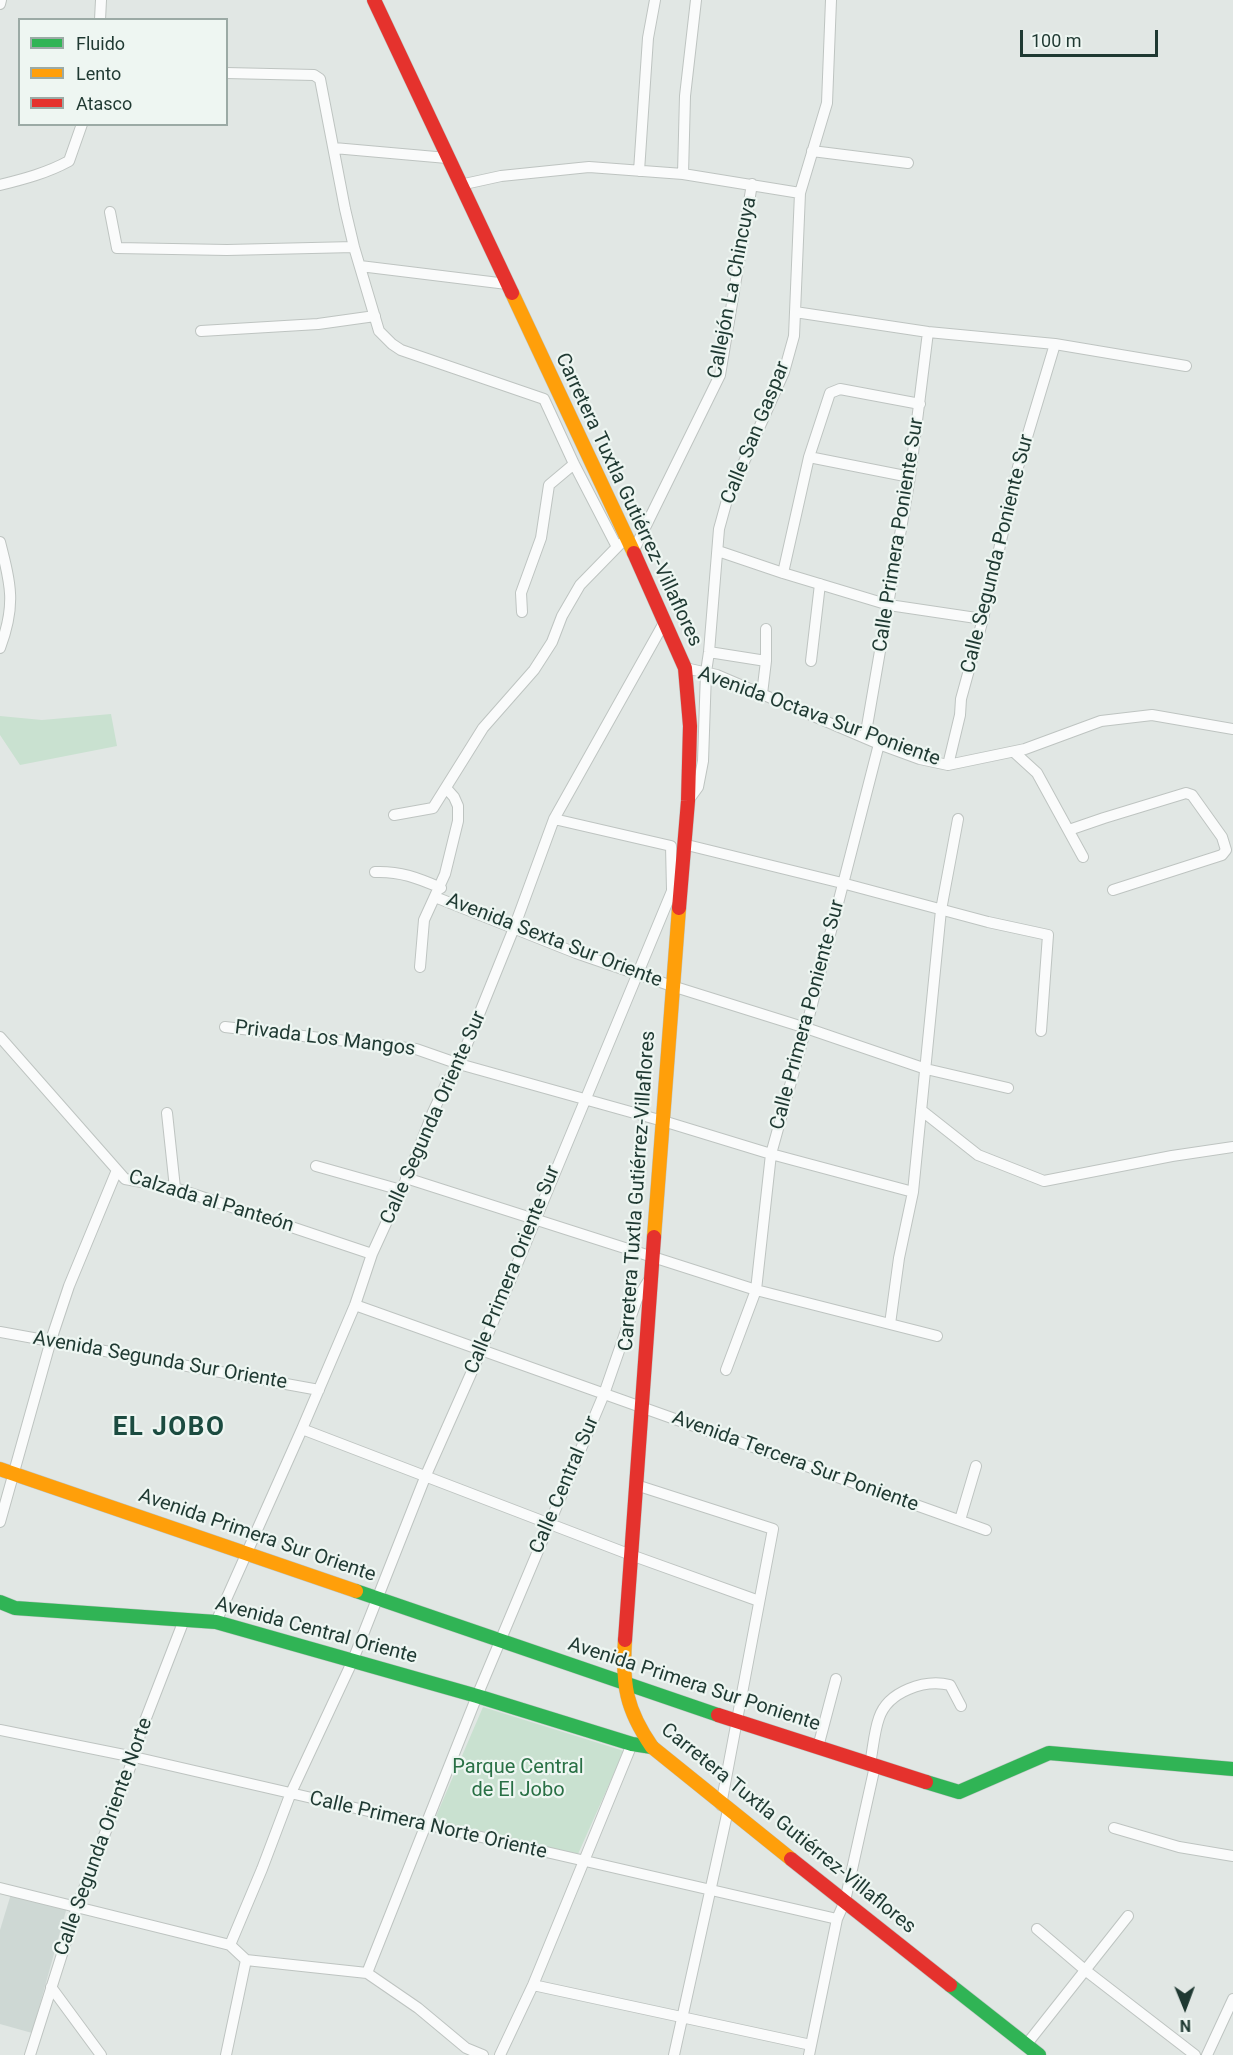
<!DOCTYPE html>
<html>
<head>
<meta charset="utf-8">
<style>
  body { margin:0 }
  #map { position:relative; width:1233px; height:2055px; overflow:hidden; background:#e1e7e4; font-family:Roboto,sans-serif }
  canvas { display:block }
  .legend { position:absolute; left:18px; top:18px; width:210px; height:108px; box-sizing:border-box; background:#eef6f2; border:2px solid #9baaa5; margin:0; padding:8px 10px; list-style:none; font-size:18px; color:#1f3932 }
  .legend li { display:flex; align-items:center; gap:12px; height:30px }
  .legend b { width:30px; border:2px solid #9baaa5 }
  .north { position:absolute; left:1155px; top:1977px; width:60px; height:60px; -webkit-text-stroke:4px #eef6f2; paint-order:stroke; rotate:179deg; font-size:16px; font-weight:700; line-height:24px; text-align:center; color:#1f3932 }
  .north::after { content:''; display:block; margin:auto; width:21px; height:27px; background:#1f3932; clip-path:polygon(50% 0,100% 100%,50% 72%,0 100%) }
  .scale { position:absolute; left:1020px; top:30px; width:138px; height:27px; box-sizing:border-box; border:3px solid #1f3932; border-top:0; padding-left:8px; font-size:18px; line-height:21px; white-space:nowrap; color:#1f3932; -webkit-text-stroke:4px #eef6f2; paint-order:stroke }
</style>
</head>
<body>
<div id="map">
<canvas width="1233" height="2055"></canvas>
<ul class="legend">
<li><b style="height:8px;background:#30b455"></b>Fluido</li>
<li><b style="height:8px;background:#ff9f0a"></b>Lento</li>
<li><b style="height:8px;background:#e5322d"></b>Atasco</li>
</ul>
<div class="north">N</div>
<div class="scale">100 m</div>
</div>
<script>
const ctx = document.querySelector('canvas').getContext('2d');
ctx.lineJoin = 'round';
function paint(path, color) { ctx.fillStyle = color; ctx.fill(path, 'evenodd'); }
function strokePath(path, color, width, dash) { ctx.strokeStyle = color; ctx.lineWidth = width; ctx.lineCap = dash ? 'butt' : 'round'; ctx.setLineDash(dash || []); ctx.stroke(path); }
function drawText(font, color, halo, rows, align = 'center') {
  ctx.font = font + ' Roboto,sans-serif'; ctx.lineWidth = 4.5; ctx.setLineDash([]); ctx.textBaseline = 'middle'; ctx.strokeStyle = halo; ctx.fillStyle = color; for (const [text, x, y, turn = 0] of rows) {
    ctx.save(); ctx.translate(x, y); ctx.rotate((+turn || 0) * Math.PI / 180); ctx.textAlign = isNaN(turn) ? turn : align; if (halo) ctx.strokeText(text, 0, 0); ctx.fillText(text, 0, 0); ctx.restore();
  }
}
paint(new Path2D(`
  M11 1894 67 1907 32 2033 0 2024V1930Z`), '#ced8d4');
paint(new Path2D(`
  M111 714 117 746 20 765 0 735V716L42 720Z
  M483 1707 624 1751 578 1854 434 1821Z`), '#c9e1d0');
const street = new Path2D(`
  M0 4 1 0
  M100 20 101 0
  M226 73 314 75 320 79 345 209 354 247 379 331 392 344 401 350 544 399 574 464 617 547
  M334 148 447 158
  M812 151 908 163
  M639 171 648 38 655 0
  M683 174 685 96 696 0
  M0 185C24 179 47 173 69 161L82 124
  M460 185 501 176 589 167 683 174 800 193
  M110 212 117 248 227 250 354 247
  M360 266 507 284
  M795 312 928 332 1055 344 1186 366
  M201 331 318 324 375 316
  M809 457 910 477
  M0 542C11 585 16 605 0 648
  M718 551 783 573 889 605 983 619
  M633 552 720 375 752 184
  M783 573 809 457 830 393 840 389 920 404
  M522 612 521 593 541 538 549 485 574 464
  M709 652 766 661
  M811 661 820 584
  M685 668 717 675 879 744 920 759 948 765 1025 749 1101 721 1152 715 1233 729
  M762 694 766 661V629
  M865 738 910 477 928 332
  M1014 752 1037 773 1083 857
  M948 765 960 715 961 699 983 619 1018 467 1055 344
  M690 798 698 787 703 761 706 672 709 652 719 529 727 500 784 372 794 336 800 193 827 103 831 0
  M394 815 433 808 483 728 534 670 552 642 562 616 580 585 620 544
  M554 819 671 846 672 890
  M1069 830 1104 818 1186 793 1192 795 1222 837 1226 850 1222 855 1113 890
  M683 844 842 883 988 922 1048 935 1041 1031
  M375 872C400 871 418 878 441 888
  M435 897 576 953 672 986 806 1028 926 1069 1008 1088
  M420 967 424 920 445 874 458 821V806L454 797 446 788
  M225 1027 416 1049 459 1064 663 1121 771 1154 913 1192
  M0 1037 125 1179 175 1188 372 1254
  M921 1110 978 1155 1044 1181 1172 1156 1233 1147
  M167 1113 175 1188
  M316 1166 401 1190
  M406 1178 756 1290 937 1336
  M355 1305 986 1530
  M890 1324 899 1258 913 1192 941 910 958 819
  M0 1332 319 1390
  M726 1370 756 1290 771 1154 806 1028 879 744
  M302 1429 631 1555 759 1601
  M636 1485 773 1529 721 1805
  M960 1520 976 1466
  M0 1522 51 1340 69 1286 117 1170
  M216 1622 302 1429 355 1305 372 1254 410 1171 433 1112 447 1082 459 1064 514 928 554 819 665 621
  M0 1730 134 1757 837 1919
  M818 1747 836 1679
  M870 1764C873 1749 874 1732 879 1718 888 1691 925 1679 950 1685L961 1706
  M1114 1828 1179 1847 1233 1856
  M0 1888 230 1945 246 1960 367 1973 418 2008 466 2048 483 2055
  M1037 1929 1085 1970 1195 2055
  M230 1945 262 1869 290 1795 353 1660 426 1475 481 1351 672 891 681 887
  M367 1973 477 1696 604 1394 637 1299 649 1280
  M533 1985 811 2045
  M51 1987 101 2055
  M1026 2045 1128 1916
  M30 2055 77 1907 134 1757 141 1731 184 1620
  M226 2055 246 1960
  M500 2055 533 1985 632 1744
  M674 2055 728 1810
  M809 2055 837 1919 845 1901 875 1766
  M1207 2055 1233 1999`);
const fast = new Path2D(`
  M356 1591 718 1715
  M0 1602 15 1608 216 1622 477 1696 632 1744 652 1747
  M926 1782 959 1792 1049 1753 1233 1769
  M950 1985 1039 2055`);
const slow = new Path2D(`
  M512 293 634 553
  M654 1237 679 908
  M0 1469 356 1591
  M625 1640C622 1685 626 1709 652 1747L791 1859`);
const jam = new Path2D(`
  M374 0 512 293
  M634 553 685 668 690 726 688 801 679 908
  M625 1640 654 1237
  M718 1715 926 1782
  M791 1859 950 1985`);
strokePath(street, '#bec4c1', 12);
strokePath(fast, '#bdc5c2', 15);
strokePath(slow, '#bdc5c2', 15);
strokePath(jam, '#bdc5c2', 15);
strokePath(street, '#fafbfb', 10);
strokePath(fast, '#30b455', 14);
strokePath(slow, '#ff9f0a', 14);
strokePath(jam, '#e5322d', 14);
drawText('20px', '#1f3932', '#eef6f2', [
  ["Callejón La Chincuya",733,288,-79],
  ["Calle San Gaspar",756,433,-68],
  ["Carretera Tuxtla Gutiérrez-Villaflores",628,500,65],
  ["Calle Primera Poniente Sur",899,535,-81],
  ["Calle Segunda Poniente Sur",998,554,-76],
  ["Avenida Octava Sur Poniente",819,717,20],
  ["Avenida Sexta Sur Oriente",554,941,21],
  ["Calle Primera Poniente Sur",808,1015,-75],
  ["Privada Los Mangos",325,1039,7],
  ["Calle Segunda Oriente Sur",434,1118,-66],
  ["Carretera Tuxtla Gutiérrez-Villaflores",638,1191,-86],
  ["Calzada al Panteón",211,1202,17],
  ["Calle Primera Oriente Sur",513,1270,-68],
  ["Avenida Segunda Sur Oriente",160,1361,10],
  ["Avenida Tercera Sur Poniente",795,1462,20],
  ["Calle Central Sur",565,1485,-67],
  ["Avenida Primera Sur Oriente",257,1536,19],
  ["Avenida Central Oriente",316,1631,15],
  ["Avenida Primera Sur Poniente",694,1685,18],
  ["Calle Primera Norte Oriente",428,1826,13],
  ["Carretera Tuxtla Gutiérrez-Villaflores",788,1829,39],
  ["Calle Segunda Oriente Norte",104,1837,-70]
]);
drawText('20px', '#297045', '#eef6f2', [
  ["Parque Central",518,1768],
  ["de El Jobo",518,1791]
]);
ctx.letterSpacing = '1.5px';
drawText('bold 26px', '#1b4b40', '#eef6f2', [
  ["EL JOBO",169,1428]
]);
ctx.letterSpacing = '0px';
</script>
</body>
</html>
